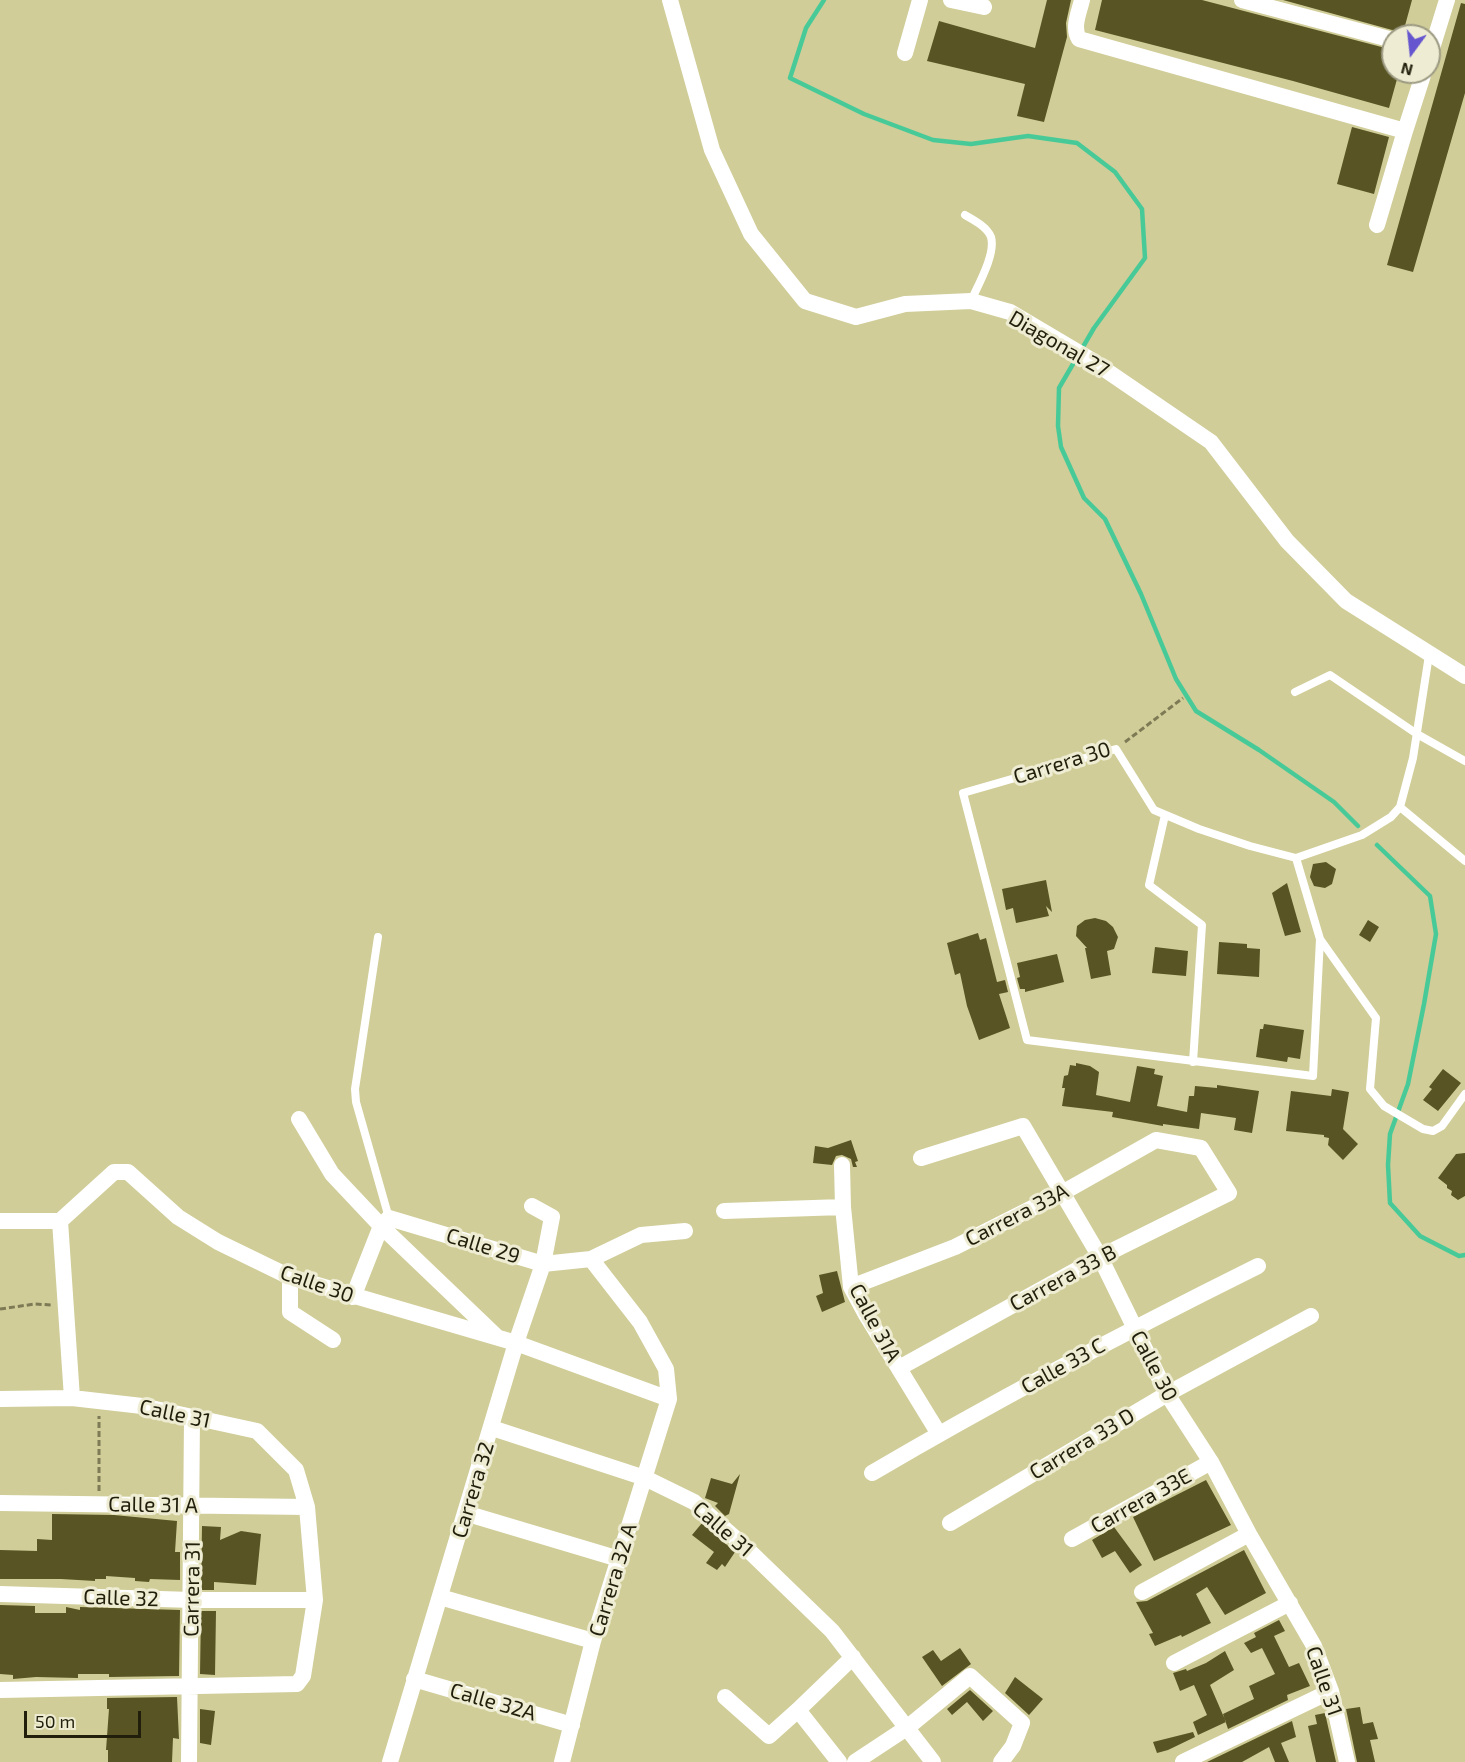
<!DOCTYPE html>
<html>
<head>
<meta charset="utf-8">
<style>
  body { margin:0 }
  #map { position:relative; width:1465px; height:1762px; overflow:hidden; background:#d0cd98; font-family:"Exo 2",sans-serif }
  canvas { display:block }
  .north { position:absolute; left:1381px; top:24px; width:60px; height:60px; box-sizing:border-box; background:#eeecd2; border:2px solid #9c9a82; border-radius:50%; rotate:195deg; font-size:16px; font-weight:700; line-height:24px; text-align:center; color:#211f0b }
  .north::after { content:''; display:block; margin:auto; width:21px; height:27px; background:#6556cf; clip-path:polygon(50% 0,100% 100%,50% 72%,0 100%) }
  .scale { position:absolute; left:24px; top:1711px; width:117px; height:27px; box-sizing:border-box; border:3px solid #211f0b; border-top:0; padding-left:8px; font-size:18px; line-height:21px; white-space:nowrap; color:#211f0b; -webkit-text-stroke:4px #eeecd2; paint-order:stroke }
</style>
</head>
<body>
<div id="map">
<canvas width="1465" height="1762"></canvas>
<div class="north">N</div>
<div class="scale">50 m</div>
</div>
<script>
const ctx = document.querySelector('canvas').getContext('2d');
ctx.lineJoin = 'round';
function strokePath(path, color, width, dash) { ctx.strokeStyle = color; ctx.lineWidth = width; ctx.lineCap = dash ? 'butt' : 'round'; ctx.setLineDash(dash || []); ctx.stroke(path); }
function paint(path, color) { ctx.fillStyle = color; ctx.fill(path, 'evenodd'); }
function drawText(font, color, halo, rows, align = 'center') {
  ctx.font = font + ' "Exo 2",sans-serif'; ctx.lineWidth = 6; ctx.setLineDash([]); ctx.textBaseline = 'middle'; ctx.strokeStyle = halo; ctx.fillStyle = color; for (const [text, x, y, turn = 0] of rows) {
    ctx.save(); ctx.translate(x, y); ctx.rotate((+turn || 0) * Math.PI / 180); ctx.textAlign = isNaN(turn) ? turn : align; if (halo) ctx.strokeText(text, 0, 0); ctx.fillText(text, 0, 0); ctx.restore();
  }
}
strokePath(new Path2D(`
  M824 0 806 28 790 78 864 114 933 140 971 144 1028 136 1077 143 1115 172 1142 209 1145 258 1094 328 1059 388 1058 426 1061 447 1084 498 1105 519 1141 594 1176 679 1196 711 1259 750 1334 802 1358 826
  M1377 845 1430 896 1436 934 1424 1004 1408 1084 1390 1134 1388 1165 1390 1203 1420 1236 1459 1256 1465 1255`), '#48ca98', 4.5);
paint(new Path2D(`
  M1047 0H1071L1066 23 1067 37 1044 122 1017 116 1025 84 927 61 939 21 1035 48Z
  M1102 0H1202L1393 50V72H1399L1389 108 1293 81 1095 30Z
  M1283 0H1412L1403 33Z
  M1461 3 1465 4V93L1413 272 1387 265Z
  M1352 127 1389 137 1374 194 1337 184Z
  M1326 862 1336 869 1332 884 1325 888 1314 886 1310 877 1313 864Z
  M1046 880 1052 912 1046 906 1049 916 1016 923 1013 908 1006 910 1002 889Z
  M1287 883 1301 932 1285 936 1272 893Z
  M1095 918 1106 921 1113 927 1118 937 1114 949 1107 951 1111 975 1091 979 1085 948H1087L1076 936 1077 926 1085 920Z
  M1368 920 1379 927 1370 942 1359 935Z
  M978 933 980 940 986 938 997 982 1005 980 1008 992 999 994 1010 1028 979 1040 967 1006 960 973 955 975 947 943Z
  M1219 942 1247 944V948L1260 949 1259 977 1217 974Z
  M1155 947 1188 951 1186 976 1152 973Z
  M1057 954 1064 982 1025 992V989H1020L1017 978 1020 977 1017 963Z
  M1264 1024 1304 1030 1300 1059 1288 1057 1287 1062 1256 1057 1260 1029H1263Z
  M1076 1063 1090 1066 1099 1072 1096 1095 1130 1102 1137 1066 1155 1069 1154 1074 1163 1076 1157 1106 1187 1112 1189 1096H1194L1195 1086 1217 1088V1085L1259 1091 1252 1133 1234 1130 1236 1118 1201 1113 1199 1129 1163 1124V1126L1112 1117 1113 1112 1062 1106 1065 1088H1062L1064 1076 1068 1075 1070 1065 1076 1066Z
  M1443 1069 1461 1083 1438 1111 1423 1100 1432 1089 1429 1087Z
  M1332 1089 1349 1092 1343 1129 1358 1144 1343 1160 1328 1145 1329 1138 1324 1137V1135L1286 1131 1291 1091 1331 1096Z
  M851 1140 858 1161 855 1162 857 1167H853L851 1159 842 1155 836 1156 832 1165 813 1163 815 1146 828 1148Z
  M1465 1153V1196L1458 1200 1451 1195 1452 1191 1447 1188V1185L1438 1178 1456 1154Z
  M837 1271 845 1302 822 1312 816 1296 823 1293 819 1275Z
  M740 1474 729 1514 725 1516 715 1506 718 1503 705 1498 711 1478 732 1484Z
  M1206 1480 1231 1525 1154 1561 1133 1517Z
  M52 1514 114 1515 177 1521 175 1552H180V1580L150 1579 149 1582 135 1581V1578L106 1576V1579H95V1581L61 1579H0V1550L37 1551V1539L52 1540Z
  M702 1523 735 1552 725 1567 722 1564 717 1570 706 1563 714 1552 692 1535Z
  M202 1526 221 1527 220 1540 241 1531 261 1534 256 1585 214 1582V1590H201Z
  M1114 1527 1142 1565 1130 1573 1115 1551 1102 1558 1092 1540Z
  M1244 1550 1266 1593 1225 1615 1207 1587 1196 1594 1211 1623 1182 1637 1181 1635 1155 1646 1149 1634 1153 1633 1136 1602 1147 1601Z
  M0 1605 35 1606V1613H66V1607L80 1610V1607L180 1610 179 1676 109 1677V1674H78V1678L36 1677 13 1679V1675L0 1674Z
  M201 1611H216L215 1675 200 1674Z
  M1279 1620 1285 1631 1274 1636 1289 1667 1299 1663 1310 1686 1287 1695 1288 1700 1228 1729 1223 1714 1254 1699 1249 1686 1275 1674 1262 1648 1251 1653 1244 1643 1256 1637 1254 1633Z
  M960 1648 971 1664 942 1686 922 1657 933 1650 941 1661Z
  M1225 1651 1234 1670 1210 1685 1226 1722 1198 1735 1193 1722 1207 1715 1194 1685 1180 1691 1173 1673 1186 1669 1187 1671 1206 1663Z
  M1015 1677 1043 1699 1029 1715 1005 1693Z
  M970 1690 993 1711 983 1721 967 1702 952 1715 947 1709Z
  M177 1697 179 1739 173 1738 172 1762H108V1750H106L109 1709H107V1698Z
  M1360 1707 1363 1724 1373 1722 1378 1739 1370 1740 1375 1762H1357L1346 1709Z
  M200 1709 215 1711 211 1745 200 1743Z
  M1325 1713 1336 1762H1316L1308 1726 1317 1724 1315 1715Z
  M1292 1721 1296 1737 1281 1743 1289 1762H1275L1269 1747 1242 1762H1207Z
  M1193 1732 1195 1737 1168 1750 1157 1753 1153 1742Z`), '#585424');
strokePath(new Path2D(`
  M1125 742 1183 698
  M0 1309 35 1304 52 1305
  M99 1491V1416`), '#7d7a55', 3, [6, 3]);
strokePath(new Path2D(`
  M965 215C974 220 987 227 991 237 996 254 978 285 971 301
  M1295 692 1330 675 1417 734 1465 761
  M1400 807 1465 861
  M1165 815 1149 885 1202 925 1193 1062
  M1296 858 1320 939 1313 1076 1027 1040 963 793 1116 749 1154 810 1199 829 1250 846 1296 858 1362 835 1391 817 1400 807 1413 758 1429 655
  M378 937 355 1089 356 1102 389 1218
  M1320 939 1376 1018 1370 1089 1384 1106 1423 1129 1433 1131 1442 1126 1465 1094`), '#fff', 8);
strokePath(new Path2D(`
  M670 0 712 150 751 234 805 301 856 317 905 304 971 301 1010 312 1091 360 1211 442 1287 541 1346 601 1465 676
  M951 0 984 7
  M1082 0C1079 13 1072 27 1079 39L1405 131 1424 72
  M1242 0 1393 40
  M905 53 920 0
  M1429 58 1447 0
  M1377 225 1405 131
  M299 1119 332 1174 381 1226 497 1337
  M921 1158 1023 1126 1100 1257 1167 1394 1211 1462 1249 1534 1314 1646 1331 1691 1347 1762
  M842 1165 843 1207 851 1287 865 1313 939 1434
  M724 1211 843 1207
  M0 1221H60L114 1172H128L178 1217 218 1242 290 1277 516 1343 669 1399
  M60 1221 72 1398
  M290 1277V1312L333 1340
  M851 1287 955 1247 1062 1193 1156 1140 1201 1148 1229 1193 1100 1257 899 1368
  M353 1297 381 1226 389 1218 543 1264 591 1259 641 1235 685 1231
  M0 1399 72 1398 142 1406 257 1431 296 1470 307 1507 315 1600 303 1676 297 1684 0 1690
  M492 1428 645 1478 694 1502 743 1545 832 1631 933 1762
  M872 1473C998 1399 1127 1331 1258 1266
  M0 1503 307 1507
  M465 1513 619 1559
  M950 1523 1167 1394 1311 1316
  M1072 1539 1211 1462
  M1142 1592 1249 1534
  M0 1594 192 1600H315
  M440 1597 593 1641
  M1174 1663 1290 1603
  M414 1679 572 1725
  M725 1697 769 1736 798 1710 853 1657
  M798 1710 839 1762
  M189 1762 192 1417
  M390 1762 516 1343 543 1264 552 1217 532 1206
  M562 1762 593 1641 669 1399 666 1369 640 1322 591 1259
  M855 1762 908 1727 970 1676 1022 1723 1013 1746 1001 1762
  M1183 1762 1331 1691`), '#fff', 16);
drawText('21px', '#211f0b', '#eeecd2', [
  ["Diagonal 27",1059,344,30],
  ["Carrera 30",1062,763,-17],
  ["Carrera 33A",1017,1215,-27],
  ["Calle 29",483,1246,17],
  ["Carrera 33 B",1063,1278,-28],
  ["Calle 30",317,1284,19],
  ["Calle 31A",875,1323,62],
  ["Calle 33 C",1063,1366,-29],
  ["Calle 30",1154,1366,62],
  ["Calle 31",175,1414,12],
  ["Carrera 33 D",1082,1444,-31],
  ["Carrera 32",473,1490,-73],
  ["Carrera 33E",1141,1501,-29],
  ["Calle 31 A",153,1505,1],
  ["Calle 31",723,1529,41],
  ["Carrera 32 A",613,1580,-73],
  ["Carrera 31",192,1589,-89],
  ["Calle 32",121,1598,2],
  ["Calle 31",1324,1681,71],
  ["Calle 32A",493,1702,16]
]);
</script>
</body>
</html>
